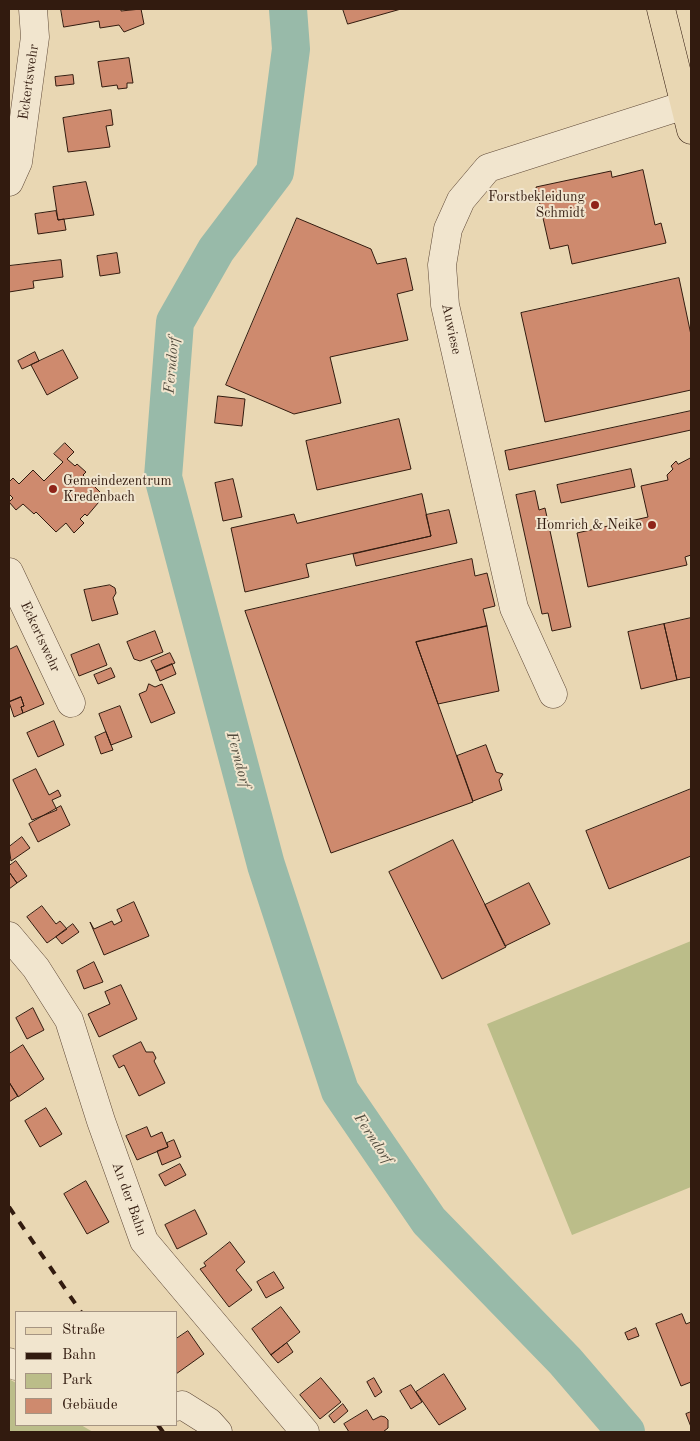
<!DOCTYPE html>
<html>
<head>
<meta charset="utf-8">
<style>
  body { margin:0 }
  #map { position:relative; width:700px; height:1441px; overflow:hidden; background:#e9d7b3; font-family:"Old Standard TT",serif }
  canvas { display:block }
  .frame { position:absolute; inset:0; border:10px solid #321b0f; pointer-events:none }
  .legend { position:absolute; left:15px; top:1311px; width:162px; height:115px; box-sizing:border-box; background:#f1e5ce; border:1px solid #a59482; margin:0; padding:6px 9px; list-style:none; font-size:15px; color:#321b0f }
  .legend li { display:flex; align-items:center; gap:10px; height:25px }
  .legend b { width:25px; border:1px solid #a59482 }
</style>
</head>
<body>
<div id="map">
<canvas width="700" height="1441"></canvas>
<div class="frame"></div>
<ul class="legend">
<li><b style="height:6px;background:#e9d7b3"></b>Straße</li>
<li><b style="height:6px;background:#321b0f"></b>Bahn</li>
<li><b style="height:14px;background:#bbbd89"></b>Park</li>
<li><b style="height:14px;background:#ce8a6e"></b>Gebäude</li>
</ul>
</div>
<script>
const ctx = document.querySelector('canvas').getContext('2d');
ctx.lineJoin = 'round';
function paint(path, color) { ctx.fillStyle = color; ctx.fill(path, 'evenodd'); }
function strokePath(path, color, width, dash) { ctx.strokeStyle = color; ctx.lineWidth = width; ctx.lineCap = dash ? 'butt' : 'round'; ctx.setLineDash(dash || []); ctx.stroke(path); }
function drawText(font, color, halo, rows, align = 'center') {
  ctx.font = font + ' "Old Standard TT",serif'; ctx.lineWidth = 4; ctx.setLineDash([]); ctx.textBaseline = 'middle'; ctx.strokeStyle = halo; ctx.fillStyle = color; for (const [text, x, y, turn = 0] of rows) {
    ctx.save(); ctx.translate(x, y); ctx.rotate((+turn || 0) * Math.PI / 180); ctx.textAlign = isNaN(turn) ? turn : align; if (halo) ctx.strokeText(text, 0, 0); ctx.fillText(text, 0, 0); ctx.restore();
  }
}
paint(new Path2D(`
  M691 941V1187L572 1235 487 1024Z
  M9 1379 16 1383V1425H81L93 1432H9Z`), '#bbbd89');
strokePath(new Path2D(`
  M288 9 291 49 275 172 216 250 175 322 163 477 266 865 340 1091 429 1221 565 1361 626 1432`), '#98baa9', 38);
const building = new Path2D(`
  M61 9H121V11L141 9 144 24 124 32 119 25 100 28 99 21 64 27Z
  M343 9H401L348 24Z
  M129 58 133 83H127V88L118 89 117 85 102 87 98 62Z
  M73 75 74 84 56 86 55 77Z
  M111 110 113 125 106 126 110 147 68 152 63 118Z
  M643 170 655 225 661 223 666 243 572 264 568 245 550 249 536 187 611 171 612 177Z
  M86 182 94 215 58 220 53 187Z
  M56 211 58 220 64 219 66 230 38 234 35 214Z
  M297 218 371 249 377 264 406 258 413 290 397 294 408 340 330 357 341 403 294 414 226 385Z
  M117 253 120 273 100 276 97 256Z
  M61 260 63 277 33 281 34 288 9 292V266Z
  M679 278 691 335V390L545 422 521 313Z
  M63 350 78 378 47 395 31 365Z
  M35 352 39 361 22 369 18 361Z
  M218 396 245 399 242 426 215 423Z
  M691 411V430L509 470 505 451Z
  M399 419 411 469 317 490 306 441Z
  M65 443 74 452 67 459 75 466 77 464 86 472 83 475 104 496 87 516 85 514 80 519 84 523 74 533 66 523 56 532 36 512 34 514 23 504 16 510 9 502 13 498 9 494V482L13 478 19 484 33 470 44 481 63 462 54 454Z
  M691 458V555L685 557 687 565 588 587 577 533 648 517 641 486 668 480 667 475 673 469 671 466 676 461 678 464Z
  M631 469 635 487 561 503 557 485Z
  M233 479 242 517 223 521 215 483Z
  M535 491 539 510 545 508 571 627 552 631 548 613 542 614 516 495Z
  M422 494 431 536 306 564 309 577 245 592 231 528 294 514 297 523Z
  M449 510 457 543 356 566 353 554 431 536 426 515Z
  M472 559 475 576 487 573 495 606 483 609 487 626 416 642 473 802 331 853 245 611Z
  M110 585 115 588 116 593 113 598 118 614 92 621 84 590Z
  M691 618V677L677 680 664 624Z
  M664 624 677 680 641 689 628 632Z
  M487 626 499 691 438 704 416 642Z
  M155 631 163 652 140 661 134 659 127 642Z
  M99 644 107 665 79 676 71 655Z
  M17 646 44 704 23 713 21 707 24 706 21 697 9 702V650Z
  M170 653 175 663 156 671 151 661Z
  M172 664 176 674 160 681 156 671Z
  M111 668 115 677 98 684 94 675Z
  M149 684 155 687 162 684 175 713 151 723 139 694 146 691Z
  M21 697 24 706 21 707 23 713 14 717 9 702Z
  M120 706 132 737 111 745 99 714Z
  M54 721 64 745 38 757 27 733Z
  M106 732 113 750 101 754 95 737Z
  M486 745 496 772 503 774 499 780 502 790 473 801 457 756Z
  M36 769 49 795 58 790 61 796 52 800 57 810 32 820 13 780Z
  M691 789V856L609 889 586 831Z
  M61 806 70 825 38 842 29 824Z
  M22 837 30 848 11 861 9 847Z
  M453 840 506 947 442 979 389 872Z
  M16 861 27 876 17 883 9 872V866Z
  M9 872 17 883 9 889Z
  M529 883 550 924 505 946 485 905Z
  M134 902 149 936 104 955 90 922 94 929 112 921 114 925 122 921 117 910Z
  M42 906 56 924 60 921 67 929 47 943 27 917Z
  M73 924 79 932 62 944 56 937Z
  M94 962 103 982 84 989 77 971Z
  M121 985 137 1019 99 1037 88 1014 110 1004 105 992Z
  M33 1008 44 1030 27 1039 16 1018Z
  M141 1042 146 1052H153L156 1058 154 1061 165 1083 139 1096 124 1065 119 1068 113 1056Z
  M23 1045 44 1079 18 1097 9 1082V1054Z
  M9 1082 18 1096 9 1102Z
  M46 1108 62 1134 40 1147 25 1121Z
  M147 1127 151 1137 162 1132 168 1147 137 1160 126 1136Z
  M174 1140 181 1157 162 1165 157 1151 168 1147 167 1143Z
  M180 1164 186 1175 165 1186 159 1175Z
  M86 1181 109 1222 87 1234 64 1194Z
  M195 1210 207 1234 177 1249 165 1225Z
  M230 1242 245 1262 236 1270 252 1290 229 1307 200 1269 206 1266 204 1263Z
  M274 1272 284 1288 266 1298 257 1282Z
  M281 1307 300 1332 271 1355 252 1329Z
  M682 1314 686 1324 691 1322V1382L681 1386 656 1324Z
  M636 1328 639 1336 628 1340 625 1333Z
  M188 1331 204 1354 176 1374V1339Z
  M287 1343 293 1352 278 1363 271 1355Z
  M444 1374 466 1409 439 1425 416 1392Z
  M321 1378 341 1402 320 1419 300 1395Z
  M374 1378 382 1392 375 1397 367 1382Z
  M411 1385 422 1402 411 1409 400 1391Z
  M343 1404 348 1411 334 1423 329 1416Z
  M367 1410 373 1420 381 1416 385 1417 388 1420V1428L383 1432H349L344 1424Z
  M691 1412V1427L686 1414Z`);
paint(building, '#ce8a6e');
strokePath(building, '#321b0f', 1);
const minor = new Path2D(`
  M9 182 18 162 35 37 33 9
  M9 572 71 703
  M553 694 514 608 445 305 442 265 448 229 461 200 488 168 685 105
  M9 936 36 968 69 1020 101 1121 144 1241 305 1432
  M9 1362 16 1366
  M176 1407 182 1405 209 1422 218 1432`);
const major = new Path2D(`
  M661 9 691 130`);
strokePath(minor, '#604a38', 29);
strokePath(major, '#321b0f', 29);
strokePath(minor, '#f1e5ce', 28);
strokePath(major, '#e9d7b3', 28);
strokePath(new Path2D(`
  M9 1207 81 1312
  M158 1425 163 1432`), '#321b0f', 4, [9, 9]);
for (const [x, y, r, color] of [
  [595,205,5,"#8f2418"],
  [53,489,5,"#8f2418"],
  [652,525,5,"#8f2418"]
]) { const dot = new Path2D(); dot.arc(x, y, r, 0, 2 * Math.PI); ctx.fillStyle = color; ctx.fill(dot); strokePath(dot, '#f1e5ce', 2); }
drawText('14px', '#321b0f', '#f1e5ce', [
  ["Eckertswehr",29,82,-82],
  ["Auwiese",451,329,78],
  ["Eckertswehr",40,637,65],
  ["An der Bahn",129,1199,70]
]);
drawText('14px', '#321b0f', '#f1e5ce', [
  ["Forstbekleidung",585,197],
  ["Schmidt",585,213],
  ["Gemeindezentrum",63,481,"left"],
  ["Kredenbach",63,497,"left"],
  ["Homrich & Neike",642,525]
], 'right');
drawText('italic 15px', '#514b3d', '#f1e5ce', [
  ["Ferndorf",172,365,-85],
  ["Ferndorf",238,760,75],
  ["Ferndorf",373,1139,56]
]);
</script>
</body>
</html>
